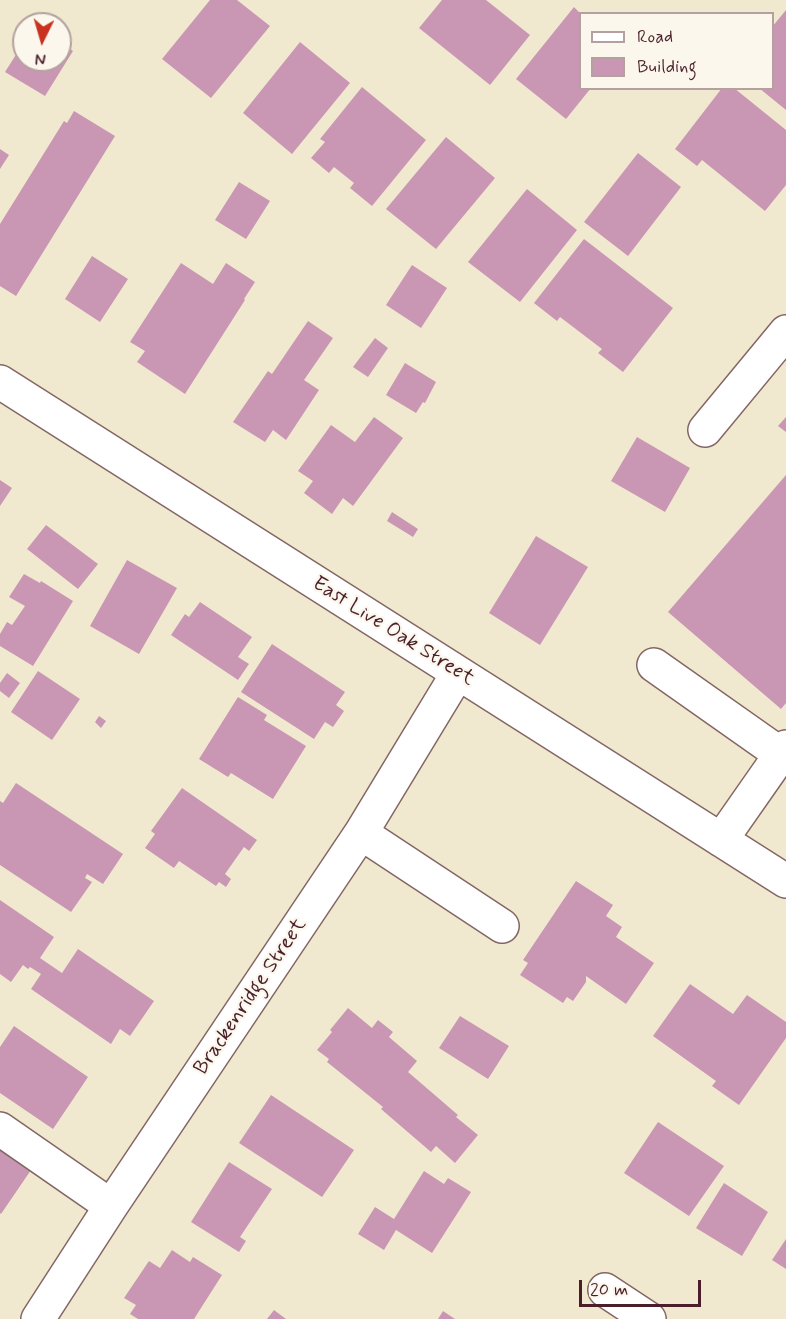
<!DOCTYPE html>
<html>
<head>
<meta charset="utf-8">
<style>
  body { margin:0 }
  #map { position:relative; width:786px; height:1319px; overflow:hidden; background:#f1e9cf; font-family:Mynerve,sans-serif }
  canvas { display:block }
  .legend { position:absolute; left:579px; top:12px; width:195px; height:78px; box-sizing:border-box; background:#fbf7ec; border:2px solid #b4a19f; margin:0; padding:8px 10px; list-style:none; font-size:18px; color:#4a1f2b }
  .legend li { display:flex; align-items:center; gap:12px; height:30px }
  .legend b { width:30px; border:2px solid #b4a19f }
  .north { position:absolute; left:12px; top:12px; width:60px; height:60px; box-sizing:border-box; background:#fbf7ec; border:2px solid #b4a19f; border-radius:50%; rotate:185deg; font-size:16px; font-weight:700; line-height:24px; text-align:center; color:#4a1f2b }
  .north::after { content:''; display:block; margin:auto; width:21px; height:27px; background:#c8321e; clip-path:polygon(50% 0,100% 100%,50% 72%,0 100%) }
  .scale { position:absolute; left:579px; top:1280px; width:122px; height:27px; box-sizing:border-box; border:3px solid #4a1f2b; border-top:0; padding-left:8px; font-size:18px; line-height:21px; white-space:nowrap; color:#4a1f2b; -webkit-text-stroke:4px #fbf7ec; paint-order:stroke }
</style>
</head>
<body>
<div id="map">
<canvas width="786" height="1319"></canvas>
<ul class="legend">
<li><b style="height:8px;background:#fff"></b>Road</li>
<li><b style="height:16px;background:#c997b4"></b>Building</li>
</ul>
<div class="north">N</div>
<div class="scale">20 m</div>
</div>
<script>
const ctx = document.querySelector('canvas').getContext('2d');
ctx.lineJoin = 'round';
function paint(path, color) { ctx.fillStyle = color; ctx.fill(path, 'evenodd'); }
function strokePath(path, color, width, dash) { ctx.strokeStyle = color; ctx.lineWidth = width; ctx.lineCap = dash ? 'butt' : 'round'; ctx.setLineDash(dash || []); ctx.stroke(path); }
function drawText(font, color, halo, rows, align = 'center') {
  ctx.font = font + ' Mynerve,sans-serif'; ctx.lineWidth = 4.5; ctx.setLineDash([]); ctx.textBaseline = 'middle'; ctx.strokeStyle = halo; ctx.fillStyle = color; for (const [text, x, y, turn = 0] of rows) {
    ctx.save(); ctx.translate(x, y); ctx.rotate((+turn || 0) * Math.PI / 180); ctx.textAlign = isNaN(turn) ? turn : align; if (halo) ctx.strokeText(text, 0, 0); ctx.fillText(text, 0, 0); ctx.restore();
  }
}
paint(new Path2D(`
  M210 0H237L270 26 211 98 162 59Z
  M442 0H486L530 35 490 85 419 28Z
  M574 7 580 13V88H591L566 119 516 79Z
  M786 10V110L759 88H772V27Z
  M24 42V60H60V43L73 51 45 96 5 72Z
  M300 42 350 83 292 154 243 113Z
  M362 87 426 140 372 206 350 188 354 183 334 167 329 173 311 158 325 142 320 139Z
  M722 88H734L786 130V185L765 211 702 160 697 166 675 149Z
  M74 111 115 136 16 296 0 286V224L64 121 67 123Z
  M446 137 495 178 436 249 386 209Z
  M0 149 9 155 0 169Z
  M638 153 681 187 628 256 584 222Z
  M239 182 270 201 246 239 215 220Z
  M527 189 577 230 520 302 468 262Z
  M584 239 673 308 623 372 598 353 602 349 560 317 557 321 534 303Z
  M92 256 128 279 100 322 65 299Z
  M181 263 213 284 226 263 255 282 244 299 245 300 185 394 137 362 145 351 130 342Z
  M412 265 447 288 421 328 386 305Z
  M308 321 333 338 304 380 319 390 286 440 273 430 265 442 233 422 268 371 272 374Z
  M375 338 388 348 368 377 353 367Z
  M405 363 436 382 425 403 423 402 416 413 386 395Z
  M374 417 403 438 353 506 343 498 332 514 304 493 313 481 298 471 331 425 355 442Z
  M786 417V432L778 426Z
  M637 437 690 468 665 512 611 481Z
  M786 475V703L781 709 668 612Z
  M0 480 12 488 0 506Z
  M392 512 418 529 413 537 387 521Z
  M46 525 98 564 78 589 27 549Z
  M536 536 588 567 540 645 489 613Z
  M127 560 177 588 139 654 90 626Z
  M24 574 40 583 41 581 73 601 33 666 0 646V634L7 622 12 625 25 606 9 597Z
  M200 602 252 637 238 657 249 664 238 680 171 635 185 614 189 617Z
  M272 644 345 692 336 705 344 711 333 727 325 722 314 739 241 692Z
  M38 671 80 699 52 740 11 712Z
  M7 673 20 683 9 698 0 691V683Z
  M238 697 267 715 264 720 306 746 273 799 231 773 228 777 199 759Z
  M99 716 106 721 101 728 95 722Z
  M16 783 123 854 103 884 87 874 85 878 92 882 71 912 0 865V801L3 803Z
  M182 788 257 840 249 851 244 847 225 874 231 879 226 887 219 882 216 886 179 861 174 868 145 848 155 834 151 831Z
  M576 881 613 905 606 916 622 927 616 937 654 963 626 1004 586 976V982L573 1001 567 997 563 1003 520 975 528 963 523 960Z
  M0 900 54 937 40 958 62 973 78 949 154 1001 130 1036 120 1029 111 1044 31 989 41 974 30 967 28 969 23 965 11 982 0 974Z
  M690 984 733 1014 747 995 786 1022V1038L739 1105 712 1086 716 1081 653 1036Z
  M348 1008 372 1028 378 1020 393 1032 389 1037 417 1061 408 1072 458 1115 456 1117 478 1135 455 1163 436 1146 431 1152 381 1109 383 1107 327 1062 329 1059 317 1050 332 1032 330 1030Z
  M460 1016 509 1046 488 1079 439 1048Z
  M14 1026 88 1077 53 1129 0 1093V1047Z
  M271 1095 354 1150 322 1197 239 1143Z
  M658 1122 724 1166 689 1216 624 1173Z
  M0 1149 31 1170 1 1214 0 1213Z
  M229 1162 272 1189 240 1237 246 1241 239 1252 191 1222Z
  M424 1171 444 1184 448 1178 471 1192 432 1253 396 1230 384 1250 358 1234 375 1207 394 1219Z
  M724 1183 768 1212 742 1256 696 1228Z
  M786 1239V1269L772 1260Z
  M172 1250 190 1262 193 1257 222 1275 194 1319H138L130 1314 136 1305 124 1298 149 1261 160 1268Z
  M274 1310 286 1319H267Z
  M443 1311 455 1319H438Z`), '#c997b4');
const minor = new Path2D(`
  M0 382 786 881
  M705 430 786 332
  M654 665 786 758
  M361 833 502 926
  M721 840 786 747
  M0 1129 111 1206
  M605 1290 649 1319
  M38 1319 111 1206 361 833 458 673`);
strokePath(minor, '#846664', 36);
strokePath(minor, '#fff', 33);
drawText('21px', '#4a1f2b', '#fbf7ec', [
  ["East Live Oak Street",393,632,32],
  ["Brackenridge Street",251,997,-56]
]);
</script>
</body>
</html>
